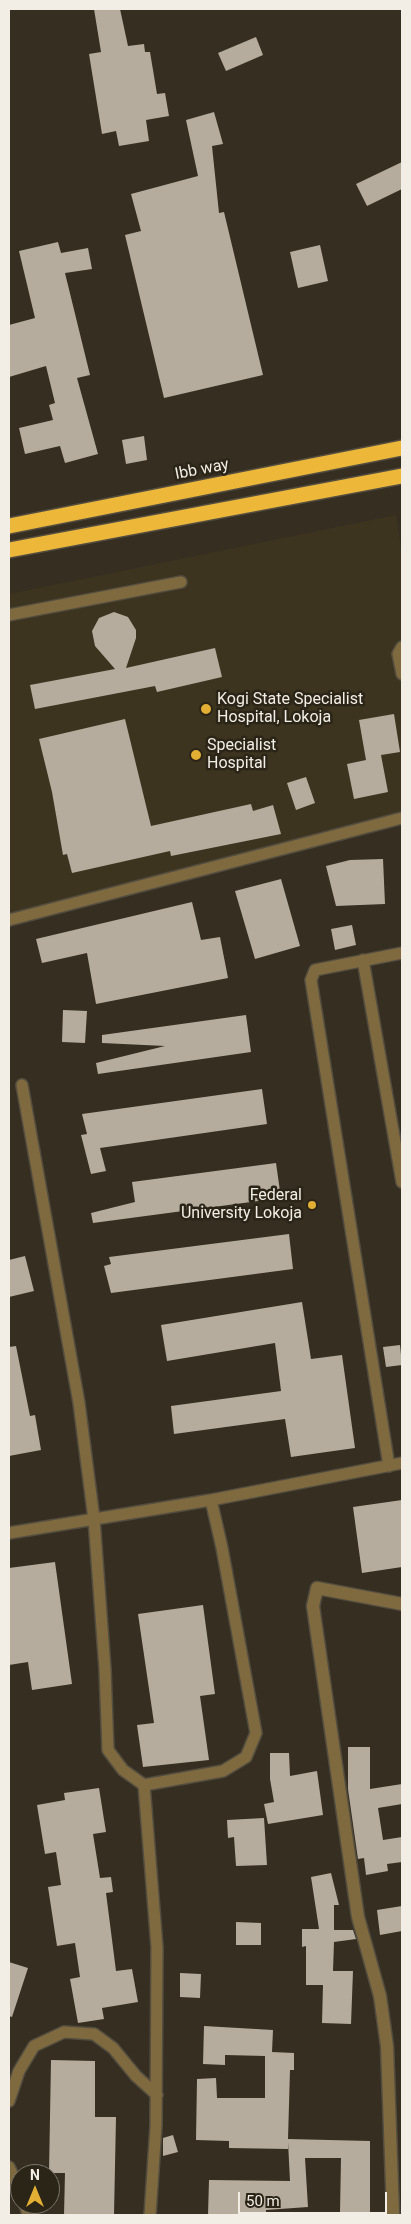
<!DOCTYPE html>
<html>
<head>
<meta charset="utf-8">
<style>
  body { margin:0 }
  #map { position:relative; width:411px; height:2224px; overflow:hidden; background:#352e21; font-family:Roboto,sans-serif }
  canvas { display:block }
  .frame { position:absolute; inset:0; border:10px solid #f2eee5; pointer-events:none }
  .north { position:absolute; left:10px; top:2164px; width:50px; height:50px; box-sizing:border-box; background:#2b2518; border:1px solid #7b756a; border-radius:50%; rotate:0deg; font-size:14px; font-weight:700; line-height:20px; text-align:center; color:#f2eee5 }
  .north::after { content:''; display:block; margin:auto; width:18px; height:22px; background:#e2ae34; clip-path:polygon(50% 0,100% 100%,50% 72%,0 100%) }
  .scale { position:absolute; left:238px; top:2192px; width:149px; height:22px; box-sizing:border-box; border:2px solid #f2eee5; border-top:0; padding-left:6px; font-size:15px; line-height:18px; white-space:nowrap; color:#f2eee5; -webkit-text-stroke:4px #2b2518; paint-order:stroke }
</style>
</head>
<body>
<div id="map">
<canvas width="411" height="2224"></canvas>
<div class="frame"></div>
<div class="north">N</div>
<div class="scale">50 m</div>
</div>
<script>
const ctx = document.querySelector('canvas').getContext('2d');
ctx.lineJoin = 'round';
function paint(path, color) { ctx.fillStyle = color; ctx.fill(path, 'evenodd'); }
function strokePath(path, color, width, dash) { ctx.strokeStyle = color; ctx.lineWidth = width; ctx.lineCap = dash ? 'butt' : 'round'; ctx.setLineDash(dash || []); ctx.stroke(path); }
function drawText(font, color, halo, rows, align = 'center') {
  ctx.font = font + ' Roboto,sans-serif'; ctx.lineWidth = 5; ctx.setLineDash([]); ctx.textBaseline = 'middle'; ctx.strokeStyle = halo; ctx.fillStyle = color; for (const [text, x, y, turn = 0] of rows) {
    ctx.save(); ctx.translate(x, y); ctx.rotate((+turn || 0) * Math.PI / 180); ctx.textAlign = isNaN(turn) ? turn : align; if (halo) ctx.strokeText(text, 0, 0); ctx.fillText(text, 0, 0); ctx.restore();
  }
}
paint(new Path2D(`
  M396 515 402 555V824L9 915V594Z`), '#3d3420');
paint(new Path2D(`
  M94 9H120L128 46 144 44 145 52H150L157 94 165 93 169 116 146 120 149 141 119 146 116 131 102 134 89 54 101 52Z
  M256 37 263 55 226 71 218 53Z
  M214 112 223 144 212 146 219 213 224 212 263 375 164 398 125 235 141 231 131 194 198 176 186 120Z
  M402 162V189L367 206 356 184Z
  M58 242 61 253 88 248 92 269 65 273 90 375 77 378 98 454 65 463 60 446 25 454 19 428 53 420 49 405 55 403 46 366 9 377V325L35 318 19 251Z
  M320 245 328 281 298 288 290 252Z
  M144 436 147 460 126 464 122 440Z
  M114 612 128 617 136 630V638L126 668 215 648 222 677 157 692 155 686 35 709 30 685 115 669 95 646 92 631 99 618Z
  M394 714 400 752 381 755 388 792 354 799 347 764 366 760 359 720Z
  M125 719 151 826 251 804 253 811 273 805 281 834 171 856 170 851 72 873 67 854 63 855 52 792 39 739Z
  M306 777 315 803 296 810 287 783Z
  M383 859 385 904 336 906 326 866 350 860Z
  M281 879 300 946 255 959 235 891Z
  M192 902 201 940 220 937 228 978 96 1004 87 953 42 963 36 939Z
  M352 925 356 945 335 950 331 929Z
  M63 1010 87 1011 85 1043 62 1042Z
  M246 1015 251 1052 98 1074 96 1063 165 1046 102 1043V1035Z
  M262 1089 267 1124 100 1148 106 1171 91 1174 81 1135 87 1134 82 1114Z
  M276 1163 281 1198 93 1223 91 1213 135 1202 132 1182Z
  M289 1234 293 1269 111 1293 104 1266 111 1264 109 1257Z
  M25 1256 34 1291 9 1297V1260Z
  M302 1302 311 1359 342 1355 355 1448 291 1457 285 1419 174 1434 171 1406 281 1391 275 1343 167 1361 161 1325Z
  M400 1345 402 1365 386 1367 383 1347Z
  M16 1346 30 1416 35 1415 41 1450 9 1456V1347Z
  M402 1500V1567L362 1573 353 1507Z
  M55 1562 72 1684 32 1690 28 1662 9 1665V1568Z
  M203 1605 215 1694 200 1696 209 1760 143 1767 137 1725 154 1723 138 1614Z
  M348 1747H370V1789L402 1784V1804L378 1808 383 1840 402 1837V1862L387 1864 388 1871 366 1875 364 1858 358 1859 348 1789Z
  M270 1753H289L290 1776 317 1771 323 1815 268 1824 264 1804 274 1802 270 1779Z
  M99 1788 106 1832 93 1834 100 1878 111 1877 113 1892 106 1893 116 1971 132 1969 138 2002 102 2008 104 2019 78 2023 70 1979 80 1977 75 1943 57 1946 48 1887 61 1885 56 1852 45 1854 37 1805 65 1800 64 1793Z
  M264 1818 267 1865 236 1866 234 1837 228 1838 227 1820Z
  M331 1873 339 1905H334V1930H353L356 1939 334 1942 333 1971H353L351 2024 322 2023 323 1985H306V1946L302 1947V1929H319L311 1877Z
  M402 1906V1931L380 1935 377 1910Z
  M236 1922 261 1923V1945H236Z
  M9 1962 28 1968 12 2017 9 2016Z
  M180 1973 201 1974 200 1998 180 1997Z
  M204 2026 273 2030 272 2052 294 2053V2070H290L288 2139 370 2141V2212H340L341 2158H305L308 2207 266 2210V2215H208L209 2180 290 2181 288 2142V2149L229 2148V2141L196 2140 197 2079 216 2078 217 2098H265V2056L225 2055V2065L203 2064Z
  M51 2060 95 2061V2117H116L114 2215H64L65 2173H49Z
  M173 2135 178 2152 163 2156V2138Z`), '#b5ac9d');
const lane = new Path2D(`
  M9 615 181 582
  M402 647 398 654 402 674
  M9 920 402 818
  M363 960 402 1182
  M22 1085 79 1403 94 1519 105 1669 108 1750 123 1770 144 1785 223 1771 246 1757 256 1733 222 1548 211 1500
  M389 1466 311 980 315 970 402 953
  M9 1533 211 1500 402 1463
  M144 1785 157 1947 156 2126 150 2215
  M9 2101 19 2071 34 2046 64 2032 94 2034 113 2048 136 2076 157 2095
  M9 2167 20 2191
  M25 2204 28 2215`);
const street = new Path2D(`
  M393 2213 387 2046 380 1996 358 1917 313 1606 317 1588 402 1604`);
const highway = new Path2D(`
  M9 526 402 448
  M9 550 402 476`);
strokePath(lane, '#534d40', 14);
strokePath(street, '#534d40', 15);
strokePath(highway, '#534d40', 18);
strokePath(lane, '#7f693e', 11);
strokePath(street, '#7f693e', 12);
strokePath(highway, '#edb73a', 15);
for (const [x, y, r, color] of [
  [206,709,6,"#e2ae34"],
  [196,755,6,"#e2ae34"],
  [312,1205,5,"#e2ae34"]
]) { const dot = new Path2D(); dot.arc(x, y, r, 0, 2 * Math.PI); ctx.fillStyle = color; ctx.fill(dot); strokePath(dot, '#2b2518', 2); }
drawText('16px', '#f2eee5', '#2b2518', [
  ["Ibb way",202,470,-11]
]);
drawText('16px', '#f2eee5', '#2b2518', [
  ["Kogi State Specialist",217,700],
  ["Hospital, Lokoja",217,718],
  ["Specialist",207,746],
  ["Hospital",207,764],
  ["Federal",302,1196,"right"],
  ["University Lokoja",302,1214,"right"]
], 'left');
</script>
</body>
</html>
